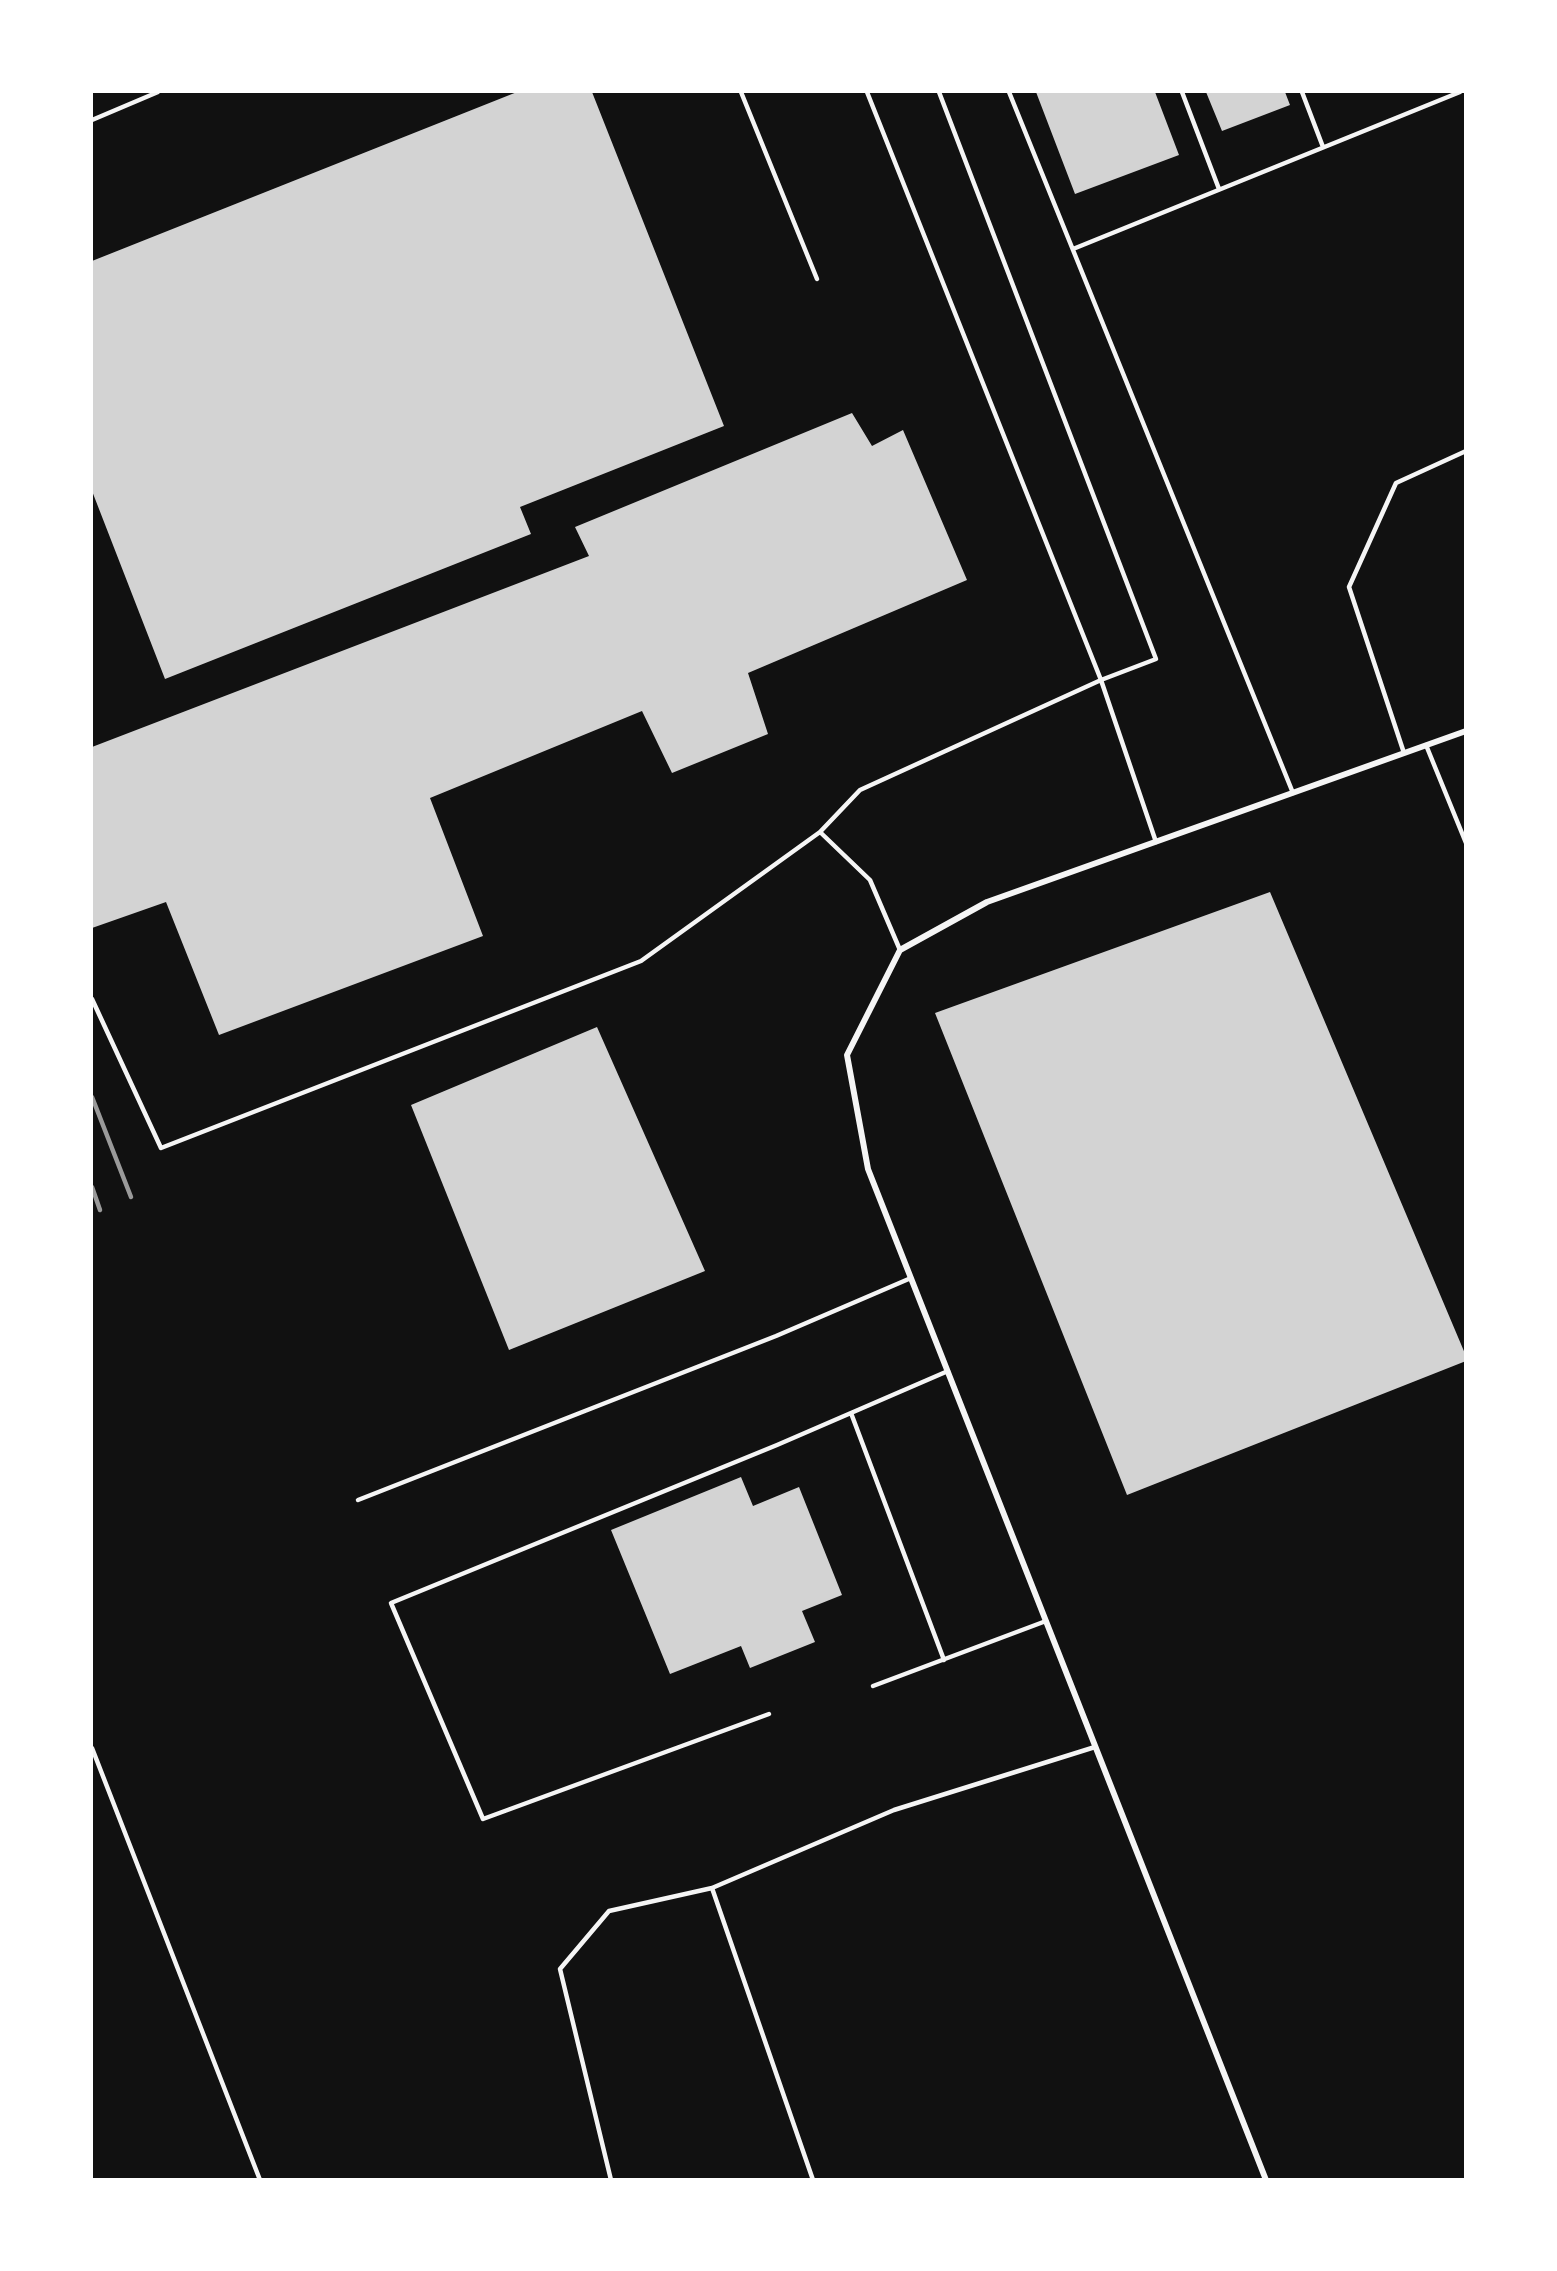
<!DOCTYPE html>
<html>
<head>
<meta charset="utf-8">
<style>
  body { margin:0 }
  #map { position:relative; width:1557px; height:2271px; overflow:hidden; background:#111; font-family:Literata,serif }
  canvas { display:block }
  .frame { position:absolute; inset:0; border:93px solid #fff; pointer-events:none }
</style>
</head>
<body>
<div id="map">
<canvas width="1557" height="2271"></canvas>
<div class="frame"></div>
</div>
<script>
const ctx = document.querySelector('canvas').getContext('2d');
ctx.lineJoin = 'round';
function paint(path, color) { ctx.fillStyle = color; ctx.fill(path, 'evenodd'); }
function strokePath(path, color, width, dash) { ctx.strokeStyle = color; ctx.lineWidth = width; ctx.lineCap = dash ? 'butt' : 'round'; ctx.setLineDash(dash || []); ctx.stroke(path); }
paint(new Path2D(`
  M517 92H592L724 426 520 507 531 534 165 679 92 491V261Z
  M1036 92H1155L1179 155 1075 194Z
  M1206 92H1285L1290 105 1222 131Z
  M852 413 872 446 903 430 967 580 748 673 768 734 672 773 642 711 430 798 483 936 219 1035 166 902 92 928V747L589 556 575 527Z
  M1270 892 1466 1356V1361L1127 1495 935 1013Z
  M597 1027 705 1271 509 1350 411 1105Z
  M741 1477 753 1506 799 1487 842 1595 802 1611 815 1642 750 1668 741 1646 670 1674 611 1530Z`), '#d3d3d3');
strokePath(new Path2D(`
  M741 92 817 279
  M939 92 1156 659 1101 680 1156 842
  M1009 92 1293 793
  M1182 92 1219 189
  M1302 92 1323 147
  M92 120 158 92
  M1073 249 1460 92
  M1426 745 1466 843
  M1404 753 1349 587 1396 483 1466 451
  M820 832 870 880 900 950
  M92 999 161 1148 641 961 820 832 860 790 1101 680 867 92
  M851 1413 944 1660
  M358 1500 776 1336 911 1278
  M873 1686 1046 1621
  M769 1714 483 1819 391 1603 777 1445 948 1371
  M92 1748 260 2180
  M712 1888 813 2180
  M611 2180 560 1969 609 1911 712 1888 894 1810 1095 1747`), '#f5f5f5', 4.5);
strokePath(new Path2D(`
  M1266 2180 868 1169 847 1055 900 950 987 902 1466 731`), '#f5f5f5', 6);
strokePath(new Path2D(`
  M92 1097 131 1197
  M92 1187 100 1210`), '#9a9a9a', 4.5);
</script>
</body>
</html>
